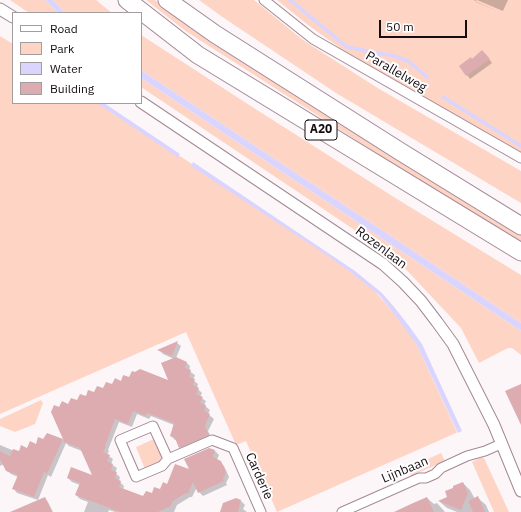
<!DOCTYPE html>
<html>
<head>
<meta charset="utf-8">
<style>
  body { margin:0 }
  #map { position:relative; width:521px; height:512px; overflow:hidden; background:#fcf6f9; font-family:"IBM Plex Sans",sans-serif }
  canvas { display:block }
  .legend { position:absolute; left:12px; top:12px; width:130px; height:92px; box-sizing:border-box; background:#fff; border:1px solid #a29ea0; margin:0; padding:5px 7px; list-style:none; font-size:12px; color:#160d12 }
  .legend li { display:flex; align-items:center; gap:8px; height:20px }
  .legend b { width:20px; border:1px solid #a29ea0 }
  .scale { position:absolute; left:379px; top:20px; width:88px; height:18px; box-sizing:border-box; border:2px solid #160d12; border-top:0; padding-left:5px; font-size:12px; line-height:14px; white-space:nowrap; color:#160d12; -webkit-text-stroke:3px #fff; paint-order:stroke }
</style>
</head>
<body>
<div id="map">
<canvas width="521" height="512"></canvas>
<ul class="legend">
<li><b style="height:5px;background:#fff"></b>Road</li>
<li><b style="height:11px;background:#fed4c5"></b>Park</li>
<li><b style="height:11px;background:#dad5fe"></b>Water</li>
<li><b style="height:11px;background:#dcacb0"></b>Building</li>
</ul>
<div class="scale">50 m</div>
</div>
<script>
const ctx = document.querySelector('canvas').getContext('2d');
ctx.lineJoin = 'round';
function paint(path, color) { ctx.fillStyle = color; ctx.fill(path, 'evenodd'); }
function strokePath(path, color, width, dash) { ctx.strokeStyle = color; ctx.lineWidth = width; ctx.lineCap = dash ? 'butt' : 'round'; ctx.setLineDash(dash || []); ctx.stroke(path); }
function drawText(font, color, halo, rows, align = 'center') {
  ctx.font = font + ' "IBM Plex Sans",sans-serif'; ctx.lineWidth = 4; ctx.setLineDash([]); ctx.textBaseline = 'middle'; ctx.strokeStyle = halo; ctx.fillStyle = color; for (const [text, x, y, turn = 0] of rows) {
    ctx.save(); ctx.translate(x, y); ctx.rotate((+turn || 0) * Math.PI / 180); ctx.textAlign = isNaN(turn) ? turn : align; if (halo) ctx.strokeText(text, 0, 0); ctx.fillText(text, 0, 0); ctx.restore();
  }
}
paint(new Path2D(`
  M10 0H45L58 13H29Z
  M53 0H96L112 13H65Z
  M146 0H155L198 31 521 234V241L422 182 187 32Z
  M199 0H254L303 40 376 87 521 171V203L336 93 221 16Z
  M277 0H521V156L343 50 308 25Z
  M141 35 257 110 397 199 521 275V323L397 240 314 185 141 70Z
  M0 36 13 44V103H101L338 262 371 287 411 332 457 432 456 433 277 512 246 441 236 445 186 332 0 414Z
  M141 78 521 331V355L512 348H508L479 363 461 328 400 263 386 251 141 87Z
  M41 400 43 403 35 424 15 432 0 426V419Z
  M154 439 163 457 161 462 145 469 136 447Z
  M441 453 445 461 411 476 408 468Z
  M480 458H484L509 512H494L472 462Z`), '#fed4c5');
paint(new Path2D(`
  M45 0H53L65 13H58Z
  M141 70 314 185 397 240 521 323V331L141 78Z
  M97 103H104L180 154 177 158 176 156Z
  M193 162 355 271 382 293 395 308 409 326 422 344 462 431 458 433 417 345 392 311 379 295 353 274 331 258 191 166Z`), '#dad5fe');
paint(new Path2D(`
  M474 0H476V2L502 13 503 11 477 0H508L502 13 477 2Z
  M486 55 492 63 470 79 467 75 472 60Z
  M177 343 181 346 176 358 187 363 190 366 189 371 195 375 193 380 198 384 197 388 202 393 200 397 206 401 204 405 210 410 208 414 214 419 208 431 212 439 184 451 180 447 177 440H175L171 436 174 425 151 416 149 419 137 414 132 427 119 422 108 450 109 451 107 455 113 459 111 464 117 468 115 473 120 477 119 481 124 486 123 490 144 498 161 491 167 485 191 471 209 449 215 451 219 455 217 460 220 462 224 466 229 477 226 483 227 485 203 496 199 492 197 487 192 497H190L177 505 174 512H115L109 510 108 512H84L88 502 80 499 76 495 80 485 72 482 68 478 94 477 82 451 69 446 66 443 51 477 48 475 38 500 17 493 14 489 18 477 11 474 6 470 4 464 0 466V445L19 453 36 445 44 440 47 435 64 440 60 409 130 378 169 382 174 359 163 354 159 350Z
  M463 483 470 490 475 499 478 498 486 505 489 512H457L447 508 440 502 449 498 454 488Z
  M45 498 48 502 53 512H20Z
  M427 498 434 504 437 503 445 512H396Z
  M236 499 241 501 245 505 243 509 247 512H221Z`), '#0003');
strokePath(new Path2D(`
  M290 0 347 47 394 56 408 61 427 77
  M443 97 521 146`), '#dad5fe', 3.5);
paint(new Path2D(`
  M482 50 490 59 466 76 459 66 471 57 472 59Z
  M178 341 172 356 157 350Z
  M176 357 187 362 185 368 191 370 189 377 195 379 193 385 199 388 196 394 203 397 200 403 206 405 204 411 210 414 205 426 209 435 179 448 175 438 170 436 174 423 147 413 146 416 133 411 128 424 115 419 105 446H106L103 452 110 455 107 461 113 464 111 470 117 472 115 478 121 481 119 487 143 496 146 491 152 493 154 487 160 489 163 482 167 484 175 464 189 469 184 459 209 448 215 450 213 457 221 461 226 472 223 479 224 481 198 493 193 482 188 494 186 493 173 501 171 506 158 512H120L75 495 80 483 67 478 71 467 92 475 80 448 64 442 63 439 47 474 44 472 34 497 12 489 18 475 6 471 0 459V451L10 456 13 449 19 451 21 445 27 448 30 441 36 444 38 437 43 439 47 433 63 439 51 412 54 405 59 407 62 401 68 404 71 398 77 400 80 394 86 396 88 390 94 392 97 386 103 388 106 382 112 384 115 378 121 381 123 375 129 377 132 371 135 372 140 369 168 380 161 363Z
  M521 384V425L505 391Z
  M463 482 468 493 461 510 438 501 447 497 445 491 453 488V486Z
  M478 496 485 512H473L468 501Z
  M45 497 52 512H10Z
  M427 497 434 512H394L411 504Z
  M236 498 241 500 238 512H220L223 503Z`), '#dcacb0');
const minor = new Path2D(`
  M264 0 313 39 521 158
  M168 459 153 426 120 440 136 477 162 466 168 459 212 440 233 448 261 512
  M342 512 419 478H426L435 474 441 468 467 456 485 451 501 444`);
const tertiary = new Path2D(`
  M0 9 13 17
  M141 102 383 264 403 282 421 301 437 322 453 344 494 425 521 491`);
const motorway = new Path2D(`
  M127 0 198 55 521 252
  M167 0 215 34 401 152 521 226`);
strokePath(minor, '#a28896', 11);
strokePath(tertiary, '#a28896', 13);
strokePath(motorway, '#a28896', 19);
strokePath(minor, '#fff', 9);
strokePath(tertiary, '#fff', 11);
strokePath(motorway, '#fff', 17);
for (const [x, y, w] of [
  [321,130,32]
]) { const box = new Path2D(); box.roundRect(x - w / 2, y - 10, w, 20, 3); ctx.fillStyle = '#fff'; ctx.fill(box); strokePath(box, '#160d12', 1); }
drawText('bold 12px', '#160d12', null, [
  ["A20",321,130]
]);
drawText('13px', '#160d12', '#fff', [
  ["Parallelweg",396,72,30],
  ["Rozenlaan",381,248,37],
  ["Lijnbaan",405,470,-23],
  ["Carderie",259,476,66]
]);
</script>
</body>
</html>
